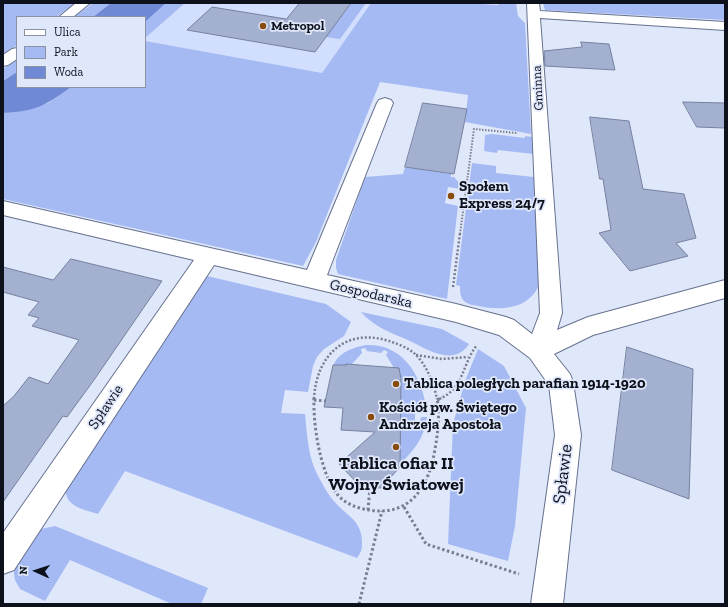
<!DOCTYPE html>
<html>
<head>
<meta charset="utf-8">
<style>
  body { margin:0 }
  #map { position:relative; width:728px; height:607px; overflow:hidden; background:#dfe7fb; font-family:"Zilla Slab",serif }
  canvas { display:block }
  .frame { position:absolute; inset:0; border:4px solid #0d111c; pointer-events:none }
  .legend { position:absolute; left:16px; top:16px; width:130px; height:72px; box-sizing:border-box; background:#dfe7fb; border:1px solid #8b91a2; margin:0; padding:5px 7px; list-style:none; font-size:12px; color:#0d111c }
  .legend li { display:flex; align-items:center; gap:8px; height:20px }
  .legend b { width:20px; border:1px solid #8b91a2 }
  .north { position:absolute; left:16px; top:551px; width:40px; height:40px; -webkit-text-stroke:3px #dfe7fb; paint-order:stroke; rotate:273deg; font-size:11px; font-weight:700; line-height:16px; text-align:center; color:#0d111c }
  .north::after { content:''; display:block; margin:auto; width:14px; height:18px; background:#0d111c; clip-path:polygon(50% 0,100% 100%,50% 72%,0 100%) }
</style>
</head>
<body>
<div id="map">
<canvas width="728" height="607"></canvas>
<div class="frame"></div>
<ul class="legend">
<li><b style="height:5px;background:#fff"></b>Ulica</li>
<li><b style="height:11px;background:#a5baf3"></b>Park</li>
<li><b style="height:11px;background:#6f89d4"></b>Woda</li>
</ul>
<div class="north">N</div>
</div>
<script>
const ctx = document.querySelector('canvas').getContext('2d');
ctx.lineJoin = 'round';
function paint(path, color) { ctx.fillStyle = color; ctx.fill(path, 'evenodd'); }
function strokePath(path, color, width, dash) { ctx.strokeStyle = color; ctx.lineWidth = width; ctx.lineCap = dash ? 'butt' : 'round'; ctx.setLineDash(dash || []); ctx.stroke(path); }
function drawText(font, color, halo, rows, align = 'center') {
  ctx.font = font + ' "Zilla Slab",serif'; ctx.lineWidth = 3.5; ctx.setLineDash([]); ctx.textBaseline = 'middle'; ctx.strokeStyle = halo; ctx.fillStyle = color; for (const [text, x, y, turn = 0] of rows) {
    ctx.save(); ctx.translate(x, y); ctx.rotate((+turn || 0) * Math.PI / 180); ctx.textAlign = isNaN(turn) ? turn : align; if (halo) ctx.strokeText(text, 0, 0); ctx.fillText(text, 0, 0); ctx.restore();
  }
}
paint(new Path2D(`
  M104 3H371L322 73 145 45V17H84Z`), '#d2defe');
paint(new Path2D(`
  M3 3H76L56 17H17V45L3 55Z
  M93 3H111L93 17H74Z
  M166 3H185L145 38V22Z
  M351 3H366L340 39 325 37Z
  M371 3H465L498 5 499 3H516L518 16 525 23 531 134 465 122 468 95 380 82 316 242 303 266 3 199V113L48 103 71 87H145V41L322 73Z
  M543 3H725V20L545 10Z
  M17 59V72L3 81V69Z
  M492 134 525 138V136L532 137 533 154 498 150 497 153 484 151 485 135Z
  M472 163 496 166V173L534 177 539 285C529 309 501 311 479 306 474 305 468 305 464 301 460 297 460 291 460 286L456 285Z
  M405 167 451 174V177H454L461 185V189L448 187 445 203 458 206 447 299 338 274 336 268V260L365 177 403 174Z
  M207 276 326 304 351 322 344 336 324 349 317 357 313 366 308 392 285 390 281 413 305 414C307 434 308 456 317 474 322 483 327 493 333 500 346 516 361 519 362 541 362 549 362 551 357 558L125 471 98 514C82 509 66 507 65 488Z
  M361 312 442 329 469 344C454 368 425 348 408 340 391 333 373 326 361 312Z
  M366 345C405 343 424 380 427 414L421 413 420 407H415V421L420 422 421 417H427C425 437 413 452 399 465L396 432H401V428H396L399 368H394L386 355 388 352 384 350 381 353 367 351 365 348 361 349 362 353 352 364H346L345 366H333C339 352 352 348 366 345Z
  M478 349 504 366 526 408 515 526 508 561 448 544 453 424 465 381Z
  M55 526 208 588 201 604H172L70 560 45 601 20 589 15 580 14 574V568L41 529Z`), '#a5baf3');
paint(new Path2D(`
  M111 3H166L145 22V17H93Z
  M17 72V87H71C45 106 36 111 3 113V81Z`), '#6f89d4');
const building = new Path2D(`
  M300 3H351L315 52 187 30 212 7 286 19Z
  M581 42 609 44 615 70 545 66 544 51 582 47Z
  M683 102 725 103V128L697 127Z
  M423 103 467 109 454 174 405 167Z
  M590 117 629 121 643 189 684 194 696 238 676 243 688 256 630 271 599 233 611 230 603 179H600Z
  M71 259 162 281 94 380 67 417 63 416 3 502V406L14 396 29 377 48 384 79 340 32 326 39 318 28 315 39 302 3 292V267L53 280Z
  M627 347 693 369 689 499 612 470Z
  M346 364 399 368 401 379 400 467 381 488 361 487 339 464 375 432 341 430 343 408 324 407 333 365H346Z`);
paint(building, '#a4b0cf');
strokePath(building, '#76819f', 1);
const minor = new Path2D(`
  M76 3H90L73 17H59Z
  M527 3H539L540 11 725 22V30L540 18 562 313 557 330 588 317 725 280V298L593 335 554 354 570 374 573 382 581 435 563 604H531L555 435 549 385 530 358 499 335 456 322 214 265 14 570 3 574V533L194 260 3 215V201L307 270 377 103 379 100 385 98 391 100 393 103 327 275 456 304 506 317 514 320 532 334 540 313Z
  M17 48V59L8 65 3 66V55L12 49Z`);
strokePath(minor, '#66718e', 2);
strokePath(new Path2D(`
  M460 234 474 129 517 133`), '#787e8d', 2, [1.5, 1.5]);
strokePath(new Path2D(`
  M453 287 460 233
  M416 355 442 359 468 357
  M314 399C316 356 345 327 389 341 398 344 409 348 416 355 427 366 434 384 437 399
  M439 399C464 389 462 364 477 345`), '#787e8d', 2.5, [2, 2]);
strokePath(new Path2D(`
  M314 398C313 425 320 472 337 494 345 504 357 508 369 510 411 517 429 486 435 449 438 432 440 415 437 398
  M314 400 326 401
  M437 400 442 398
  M404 507 426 544 519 574
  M368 510 370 487
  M359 604 382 511`), '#787e8d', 3, [2.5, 2.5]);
paint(minor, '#fff');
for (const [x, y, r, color] of [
  [263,26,4,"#8a4c0e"],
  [451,196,4,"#8a4c0e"],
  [396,384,4,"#8a4c0e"],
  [371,417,4,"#8a4c0e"],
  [396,447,4,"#8a4c0e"]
]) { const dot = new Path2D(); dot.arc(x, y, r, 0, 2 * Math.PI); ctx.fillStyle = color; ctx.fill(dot); strokePath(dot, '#dfe7fb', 1.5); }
drawText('bold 13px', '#0d111c', '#dfe7fb', [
  ["Metropol",271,26]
], 'left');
drawText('13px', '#0d111c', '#dfe7fb', [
  ["Gminna",538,88,-93]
]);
drawText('bold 15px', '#0d111c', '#dfe7fb', [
  ["Społem",459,187],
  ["Express 24/7",459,204],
  ["Tablica poległych parafian 1914-1920",404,384],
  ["Kościół pw. Świętego",379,408],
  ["Andrzeja Apostoła",379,425]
], 'left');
drawText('15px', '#0d111c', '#dfe7fb', [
  ["Gospodarska",371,294,13],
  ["Spławie",106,407,-56]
]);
drawText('bold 18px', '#0d111c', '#dfe7fb', [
  ["Tablica ofiar II",396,464],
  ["Wojny Światowej",396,485]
]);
drawText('18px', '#0d111c', '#dfe7fb', [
  ["Spławie",563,474,-83]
]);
</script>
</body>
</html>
